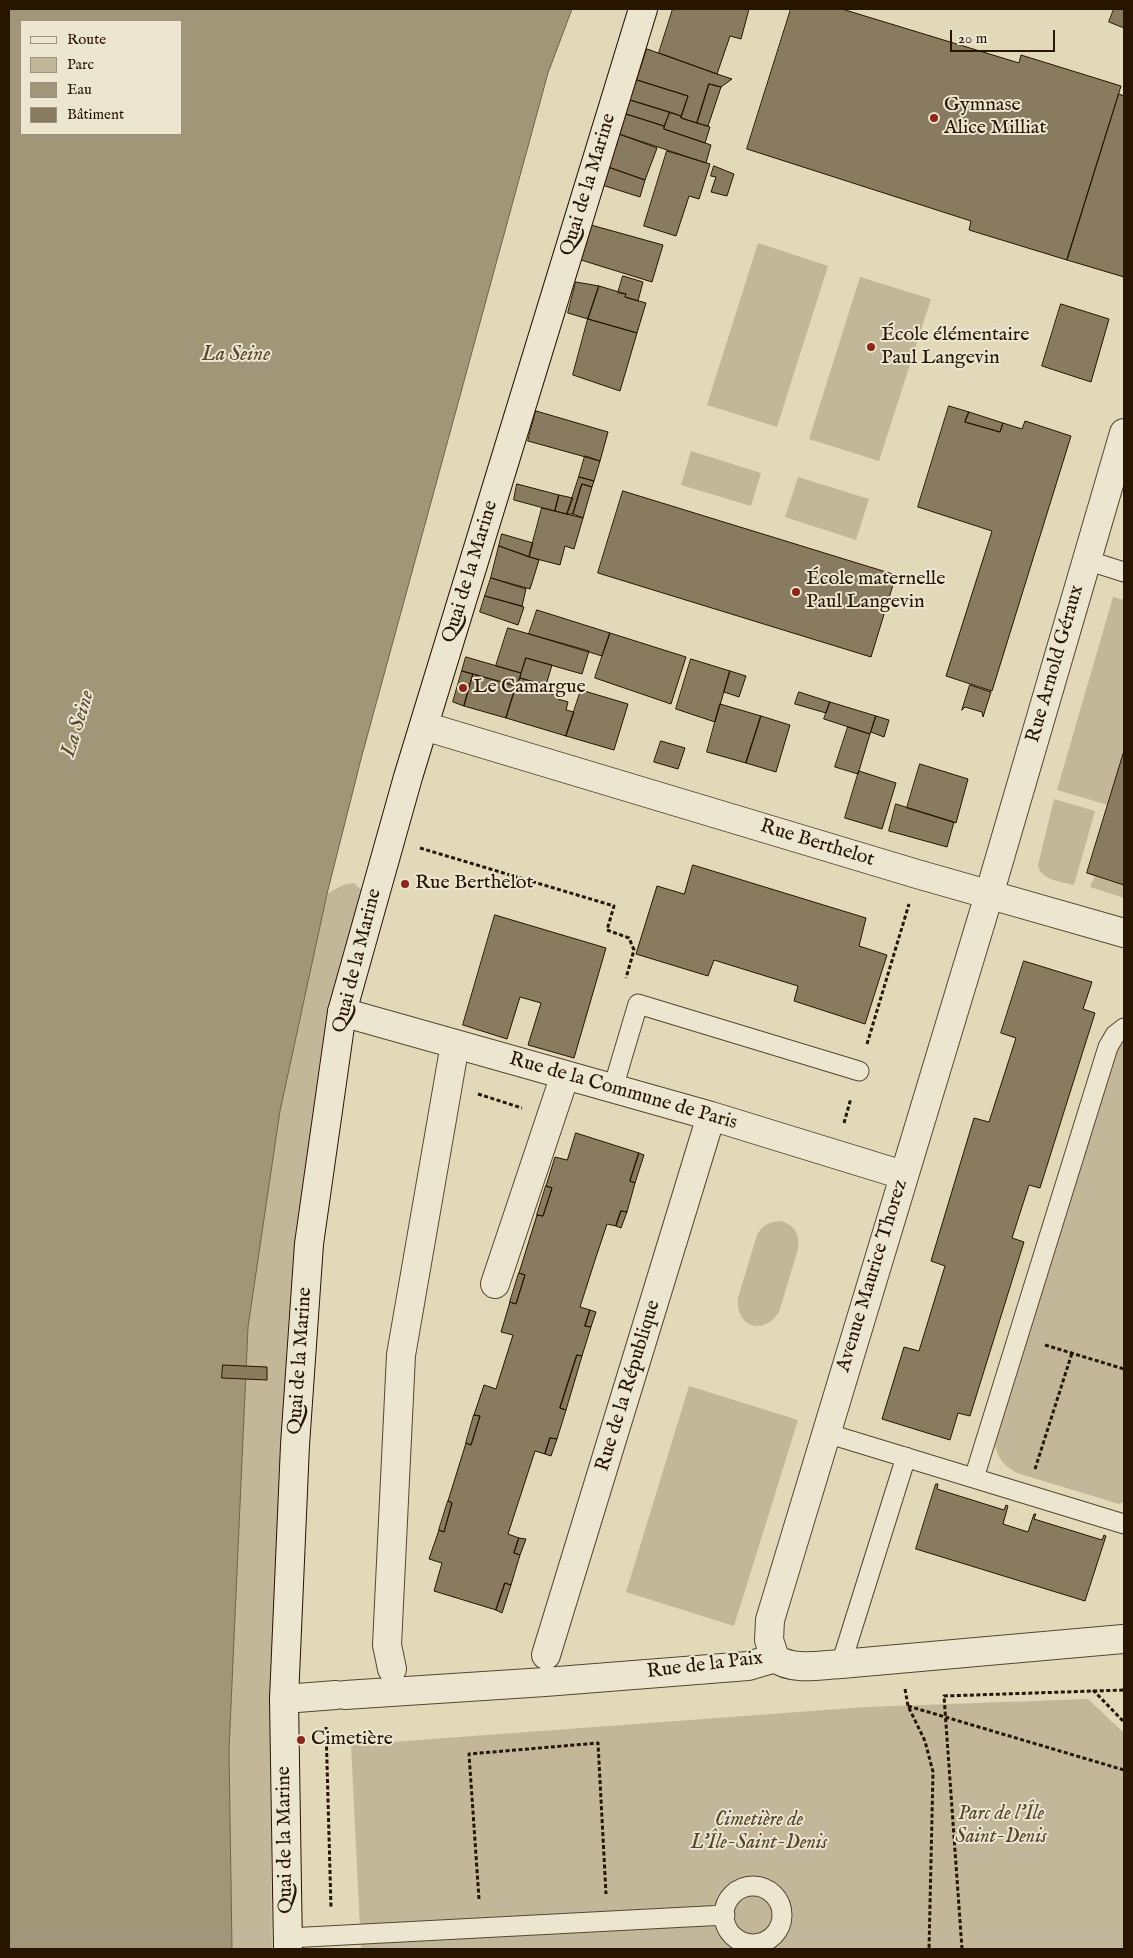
<!DOCTYPE html>
<html>
<head>
<meta charset="utf-8">
<style>
  body { margin:0 }
  #map { position:relative; width:1133px; height:1958px; overflow:hidden; background:#e2d9b8; font-family:"IM FELL English",serif }
  canvas { display:block }
  .frame { position:absolute; inset:0; border:10px solid #271500; pointer-events:none }
  .legend { position:absolute; left:20px; top:20px; width:162px; height:115px; box-sizing:border-box; background:#ece6d1; border:1px solid #9d927d; margin:0; padding:6px 9px; list-style:none; font-size:15px; color:#271500 }
  .legend li { display:flex; align-items:center; gap:10px; height:25px }
  .legend b { width:25px; border:1px solid #9d927d }
  .scale { position:absolute; left:950px; top:30px; width:105px; height:22px; box-sizing:border-box; border:2px solid #271500; border-top:0; padding-left:6px; font-size:15px; line-height:18px; white-space:nowrap; color:#271500; -webkit-text-stroke:4px #ece6d1; paint-order:stroke }
</style>
</head>
<body>
<div id="map">
<canvas width="1133" height="1958"></canvas>
<div class="frame"></div>
<ul class="legend">
<li><b style="height:6px;background:#ece6d1"></b>Route</li>
<li><b style="height:14px;background:#c2b899"></b>Parc</li>
<li><b style="height:14px;background:#a29679"></b>Eau</li>
<li><b style="height:14px;background:#887b60"></b>Bâtiment</li>
</ul>
<div class="scale">20 m</div>
</div>
<script>
const ctx = document.querySelector('canvas').getContext('2d');
ctx.lineJoin = 'round';
function paint(path, color) { ctx.fillStyle = color; ctx.fill(path, 'evenodd'); }
function strokePath(path, color, width, dash) { ctx.strokeStyle = color; ctx.lineWidth = width; ctx.lineCap = dash ? 'butt' : 'round'; ctx.setLineDash(dash || []); ctx.stroke(path); }
function drawText(font, color, halo, rows, align = 'center') {
  ctx.font = font + ' "IM FELL English",serif'; ctx.lineWidth = 4; ctx.setLineDash([]); ctx.textBaseline = 'middle'; ctx.strokeStyle = halo; ctx.fillStyle = color; for (const [text, x, y, turn = 0] of rows) {
    ctx.save(); ctx.translate(x, y); ctx.rotate((+turn || 0) * Math.PI / 180); ctx.textAlign = isNaN(turn) ? turn : align; if (halo) ctx.strokeText(text, 0, 0); ctx.fillText(text, 0, 0); ctx.restore();
  }
}
paint(new Path2D(`
  M758 243 828 266 777 427 707 405Z
  M860 277 931 299 879 461 809 439Z
  M691 451 761 473 751 506 681 485Z
  M798 477 869 499 856 540 785 517Z
  M1113 597 1124 600V751L1108 805 1057 790Z
  M1054 799 1095 811 1074 885C1062 882 1040 880 1038 865Z
  M1095 876 1124 885V898L1090 887Z
  M354 883 366 894 302 1193 289 1315 284 1394 282 1502 270 1710 272 1949H232L229 1750 248 1327 280 1111 327 894 343 885Z
  M1124 1042V1502L1119 1504 1017 1473C1005 1466 998 1460 995 1445L1115 1052Z
  M780 1221C795 1225 800 1234 798 1249L779 1312C763 1337 735 1326 738 1298L757 1235C763 1225 768 1222 780 1221Z
  M689 1386 798 1420 734 1626 626 1592Z
  M1088 1699 1124 1733V1949H361L351 1745 866 1707Z`), '#c2b899');
const water = new Path2D(`
  M9 9H572L548 73 361 759 327 894 280 1111 248 1327 229 1750 232 1949H9ZM21 21H181V134H21Z`);
paint(water, '#a29679');
strokePath(water, '#716249', 1);
const building = new Path2D(`
  M673 9H749L741 39 730 36 717 74 659 53Z
  M791 9H842L1019 63 1021 55 1121 86 1067 260 969 230 971 221 747 149Z
  M1114 9H1124V28L1109 22Z
  M647 49 717 74 732 79 721 87 709 84 697 123 681 118 688 96 637 80Z
  M637 80 688 96 681 116 630 100Z
  M709 84 721 87 708 126 697 123Z
  M1119 94 1124 96V277L1067 260Z
  M630 100 670 112 664 126 626 114Z
  M670 112 681 116V118L710 127 705 143 664 129Z
  M626 114 664 126V129L711 145 706 163 619 134Z
  M619 134 657 148 645 180 608 167Z
  M667 151 710 164 699 199 689 196 676 236 644 226Z
  M714 166 734 174 727 196 711 192 716 177 711 176Z
  M608 167 645 180 640 197 602 185Z
  M591 225 663 245 652 282 581 260Z
  M623 276 643 282 638 301 625 297 626 294 618 293Z
  M576 282 599 286 588 319 568 313Z
  M599 286 626 294 625 297 646 303 637 333 588 319Z
  M1061 304 1109 319 1091 382 1042 366Z
  M588 319 637 333 620 391 573 375Z
  M949 406 969 412 965 422 1000 432 1003 423 1022 429 1025 421 1071 436 992 691 946 676 992 531 918 507Z
  M536 411 608 432 600 461 528 441Z
  M969 412 1003 423 1000 432 965 422Z
  M585 456 600 461 594 481 579 477Z
  M579 477 594 481 592 487 582 484 573 514H567Z
  M517 484 559 495 555 511 514 500Z
  M582 484 592 487 583 518 573 514Z
  M623 491 896 575 871 657 598 573Z
  M559 495 573 498 567 514 555 511Z
  M542 508 583 518 574 549 565 546 560 565 529 557Z
  M502 534 533 543 529 557 499 546Z
  M499 546 539 560 530 589 491 578Z
  M491 578 526 589 522 606 485 596Z
  M485 596 524 607 518 625 480 612Z
  M537 610 610 633 602 656 529 634Z
  M508 628 589 651 582 674 526 658 521 673 496 666Z
  M610 633 686 657 671 704 595 678Z
  M466 657 521 673 520 678 516 686 462 671Z
  M526 658 552 665 546 685 520 678Z
  M691 659 730 671 715 722 676 709Z
  M462 671 473 674 464 706 453 702Z
  M730 671 746 676 739 697 724 692Z
  M473 674 516 686 506 718 464 706Z
  M520 678 540 684 537 693 516 686Z
  M970 685 991 692 983 717 982 712 965 707 962 710Z
  M516 686 537 693H539L540 690 559 696 558 699 568 702 566 710 574 712 566 736 506 718Z
  M581 690 628 704 614 750 566 736Z
  M799 692 830 702 826 713 795 704Z
  M830 702 876 716 870 734 824 719Z
  M720 704 761 716 746 763 707 752Z
  M761 716 790 725 776 772 746 763Z
  M876 716 889 720 884 737 871 732Z
  M848 727 870 734 858 774 835 767Z
  M661 741 685 748 678 769 654 762Z
  M1124 751V885L1087 873Z
  M920 764 968 779 956 823 907 808Z
  M859 771 896 783 882 829 845 818Z
  M896 804 954 822 947 847 889 831Z
  M693 865 866 918 859 946 887 955 865 1024 794 1001 798 986 746 970 714 960 708 976 636 954 657 886 684 894Z
  M495 915 606 948 574 1058 528 1045 541 1003 520 997 507 1039 463 1025Z
  M1024 961 1092 982 1083 1009 1095 1013 1040 1188 1029 1185 1012 1238 1024 1242 970 1416 958 1413 950 1440 882 1419 904 1347 919 1351 945 1266 931 1261 974 1118 989 1122 1016 1038 1001 1033Z
  M576 1133 639 1153 630 1181 635 1183 627 1212 621 1211 616 1226 607 1224 596 1257 580 1307 590 1310 585 1326 591 1327 582 1356 577 1355 560 1408 566 1410 557 1439 550 1438 545 1454 535 1451 508 1534 519 1538 514 1553 520 1555 511 1585 505 1583 496 1610 434 1591 442 1563 429 1559 439 1530 444 1532 452 1503 448 1501 466 1443 471 1445 480 1416 474 1415 484 1385 496 1389 513 1335 501 1332 510 1302 516 1304 525 1275 519 1273 537 1215 543 1216 552 1188 546 1186 555 1157 567 1160Z
  M639 1153 644 1155 635 1183 630 1181Z
  M546 1186 552 1188 543 1216 537 1215Z
  M621 1211 627 1212 621 1228 616 1226Z
  M519 1273 525 1275 516 1304 510 1302Z
  M590 1310 596 1312 591 1327 585 1326Z
  M577 1355 582 1356 566 1410 560 1408Z
  M223 1365 267 1367V1380L222 1378Z
  M474 1415 480 1416 471 1445 466 1443Z
  M550 1438 557 1439 551 1456 545 1454Z
  M936 1484H938L937 1489 1004 1510 1006 1505 1008 1506 1003 1524 1028 1532 1034 1514H1036L1034 1519 1102 1540 1104 1535 1106 1536 1085 1601 916 1549Z
  M448 1501 452 1503 444 1532 439 1530Z
  M519 1538 526 1539 520 1555 514 1553Z
  M505 1583 511 1585 502 1613 496 1610Z`);
paint(building, '#887b60');
strokePath(building, '#271500', 1);
const lane = new Path2D(`
  M1086 560 1124 572
  M613 1088 638 1004 859 1071
  M826 1433 1124 1524
  M974 1478 1108 1047 1115 1035 1124 1028
  M841 1664 906 1457
  M724 1915a29 29 0 1 1 58 0a29 29 0 1 1-58 0Z
  M288 1938 725 1915`);
const street = new Path2D(`
  M424 726 917 874 1124 933
  M342 1012 711 1116 903 1175
  M495 1284 565 1075
  M546 1655 711 1116
  M775 1658 769 1640 770 1620 989 895 1124 433
  M392 1669 387 1645 401 1355 455 1044
  M345 1695 545 1682 748 1666 775 1658C792 1671 820 1665 841 1664L1123 1639
  M284 1699 336 1695`);
const secondary = new Path2D(`
  M288 1949 284 1699 295 1445 309 1244 342 1012 408 777 643 9`);
strokePath(lane, '#56462e', 21);
strokePath(street, '#56462e', 30);
strokePath(secondary, '#271500', 30);
strokePath(new Path2D(`
  M420 848 614 906 607 930 629 938 634 950 626 978
  M867 1044 909 904
  M478 1094 522 1108
  M844 1123 851 1098
  M1045 1345 1124 1369
  M1035 1469 1072 1353
  M905 1689 908 1706 925 1741 933 1772 929 1949
  M1093 1690 1124 1722
  M908 1706 1124 1770
  M326 1727 331 1908
  M479 1899 469 1754 598 1743 606 1894
  M962 1949 944 1696 1124 1690`), '#271500', 3, [4, 2.5]);
strokePath(lane, '#ece6d1', 19);
strokePath(street, '#ece6d1', 28);
strokePath(secondary, '#ece6d1', 28);
for (const [x, y, r, color] of [
  [934,118,5,"#8f2418"],
  [871,347,5,"#8f2418"],
  [796,592,5,"#8f2418"],
  [463,688,5,"#8f2418"],
  [405,884,5,"#8f2418"],
  [301,1740,5,"#8f2418"]
]) { const dot = new Path2D(); dot.arc(x, y, r, 0, 2 * Math.PI); ctx.fillStyle = color; ctx.fill(dot); strokePath(dot, '#ece6d1', 2); }
drawText('20px', '#271500', '#ece6d1', [
  ["Gymnase",944,106],
  ["Alice Milliat",944,129],
  ["École élémentaire",881,336],
  ["Paul Langevin",881,359],
  ["École maternelle",806,580],
  ["Paul Langevin",806,603],
  ["Le Camargue",473,688],
  ["Rue Berthelot",415,884],
  ["Cimetière",311,1740]
], 'left');
drawText('20px', '#271500', '#ece6d1', [
  ["Quai de la Marine",589,185,-73],
  ["Quai de la Marine",471,572,-73],
  ["Rue Arnold Géraux",1056,664,-74],
  ["Rue Berthelot",817,844,17],
  ["Quai de la Marine",358,961,-76],
  ["Rue de la Commune de Paris",623,1092,16],
  ["Avenue Maurice Thorez",873,1276,-73],
  ["Quai de la Marine",301,1361,-86],
  ["Rue de la République",629,1386,-73],
  ["Rue de la Paix",705,1666,-7],
  ["Quai de la Marine",286,1840,-91]
]);
drawText('italic 20px', '#56462e', '#ece6d1', [
  ["Parc de l'Île",1001,1815],
  ["Saint-Denis",1001,1838],
  ["Cimetière de",759,1821],
  ["L'Île-Saint-Denis",759,1844]
]);
drawText('italic 21px', '#584930', '#ece6d1', [
  ["La Seine",236,356],
  ["La Seine",79,724,-73]
]);
</script>
</body>
</html>
